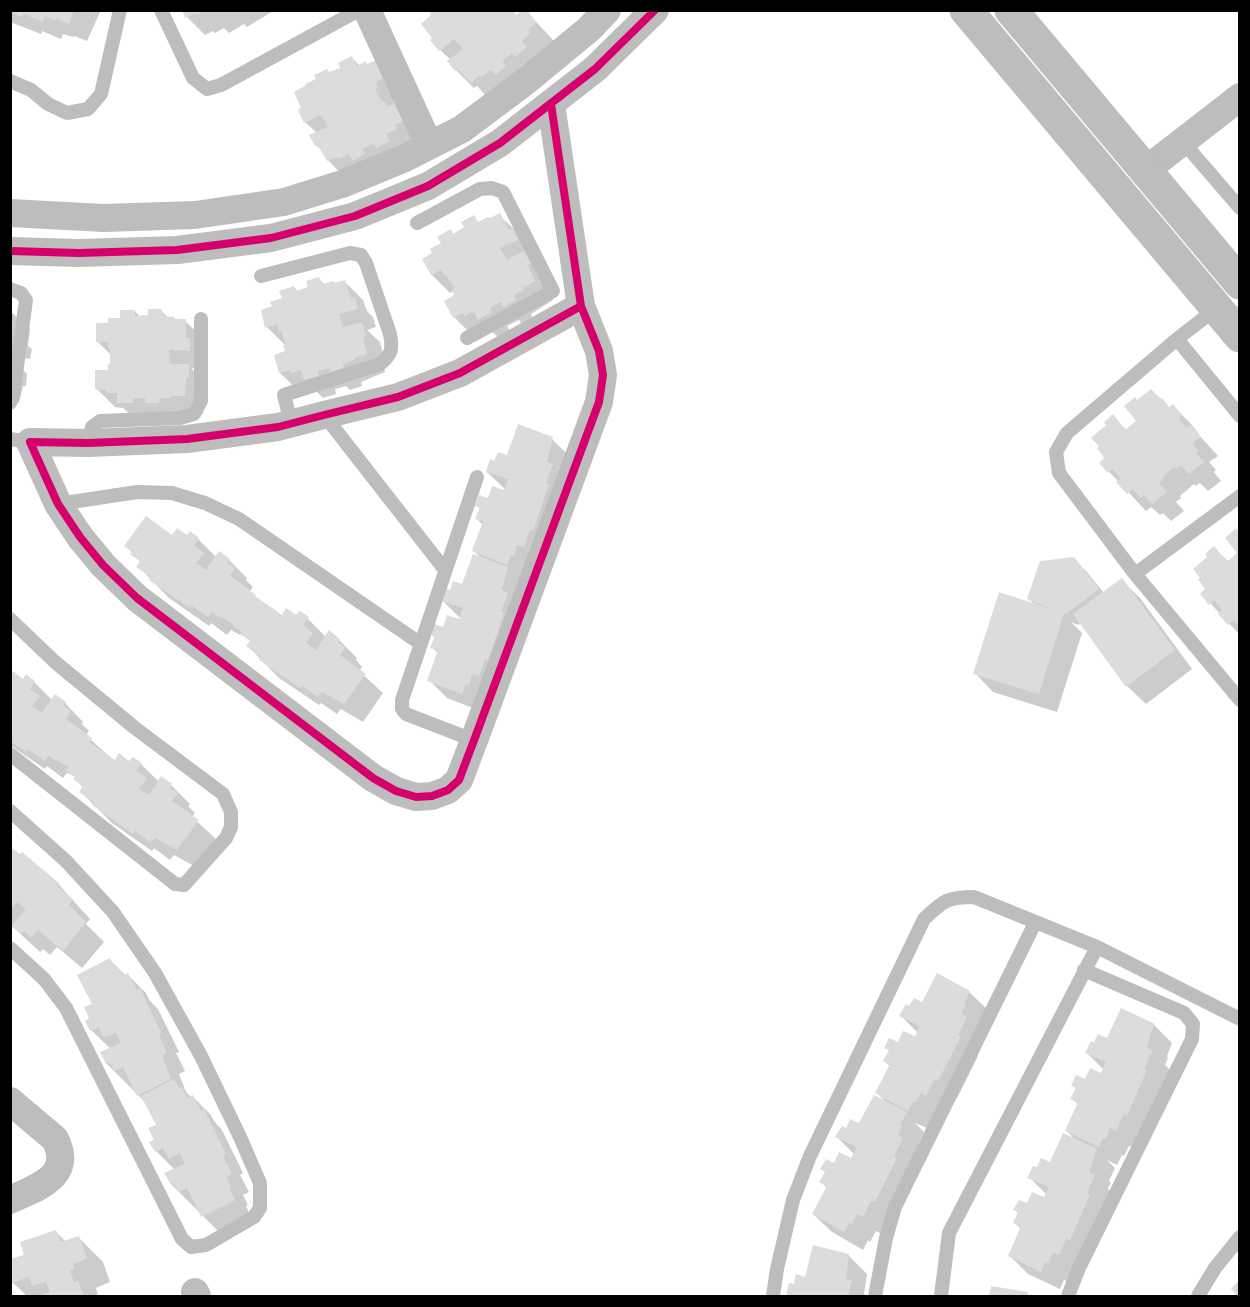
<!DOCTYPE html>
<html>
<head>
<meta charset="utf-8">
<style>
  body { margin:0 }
  #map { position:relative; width:1250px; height:1307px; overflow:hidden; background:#fff; font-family:"Golos Text",sans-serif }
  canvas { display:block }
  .frame { position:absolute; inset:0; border:12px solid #000; pointer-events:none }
</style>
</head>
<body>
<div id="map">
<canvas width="1250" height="1307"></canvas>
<div class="frame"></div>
</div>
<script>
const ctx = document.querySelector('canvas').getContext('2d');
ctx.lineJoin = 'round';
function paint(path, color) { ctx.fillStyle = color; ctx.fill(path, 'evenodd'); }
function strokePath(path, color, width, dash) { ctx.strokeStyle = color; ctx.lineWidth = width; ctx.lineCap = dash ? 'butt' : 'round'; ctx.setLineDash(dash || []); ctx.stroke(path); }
paint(new Path2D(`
  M10 10H101L87 41 74 36 73 37 63 34 61 39 42 31 41 34 10 22Z
  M183 10H275L247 27 244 24 229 33 224 28 215 33 213 31 205 35 187 17Z
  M436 10H516L514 12 517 16 525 10 554 41 490 100 477 86 474 88 456 70 451 60 440 50Z
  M352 58 360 66 365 63 403 95 393 100 395 105 423 138 346 179 328 160 324 153 316 145 317 133 305 122 330 74 342 68Z
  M499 215 518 233 553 300 531 314 533 318 522 324 519 320 507 326 510 331 498 337 490 330 472 335 454 317 456 295 454 291 450 293 432 275 435 253 443 244 450 231 454 235 467 228 473 217 479 223 490 220Z
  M319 279 325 285H335L345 282 363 300 367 311 373 317 376 327 367 330 380 342 383 354 380 355 385 372 361 382 362 386 350 390 346 386 335 389 336 394 323 398 315 390 299 391 280 373 276 356 287 352 285 345 267 327 274 307 284 299 294 287 298 292 310 288Z
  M10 311 30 329 28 346 32 349 30 359 10 356Z
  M135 311 140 317H150L161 311 169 318H174L176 321H185L204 339 207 369 191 368 207 384 204 396 203 414H189L137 421 123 408 115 407 97 389 109 371 112 365 111 355 97 341 110 324 122 320Z
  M10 357 27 374 26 386H23L19 403 10 402Z
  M1137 402 1170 408 1173 406 1191 424 1199 434V435L1218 456 1209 462 1216 470 1214 472 1221 481 1208 491 1200 483 1196 486 1194 484 1180 496 1181 498 1176 502 1184 511 1171 521 1163 513 1160 515 1151 507 1146 511 1101 463 1106 458 1108 425 1113 416 1127 431 1138 421Z
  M552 439 570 457 481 711 447 698 429 680 439 654 432 647 435 638 431 634 460 621 461 619 443 601 450 592 463 586 481 558 474 551 483 525 477 519 481 509 476 505 509 493 487 472 495 463Z
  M1240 532V635L1210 603 1207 589 1209 557 1214 548 1229 562 1239 553Z
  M173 537 198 539 216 557 229 560 247 578 246 580 253 587 249 592 283 617H297L300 613 308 619 326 637 339 640 357 658 356 660 362 667 359 671 383 693 363 722 341 709 337 714 321 703 319 705 279 678 248 646 251 642 244 636 241 634 240 635 231 630 227 635 211 623 209 626 169 598 138 566 141 563 126 546Z
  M1073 559 1086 571 1104 593 1121 580 1140 598 1192 669 1146 704 1127 686 1081 623 1078 625 1071 622 1082 633 1057 712 993 692 975 673 1036 606 1029 599Z
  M10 678 34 682 52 700 65 703 83 722 82 724 89 731 86 735 116 763 141 764 159 782 171 785 190 804 188 806 195 813 192 817 216 839 196 867 174 855 170 860 154 848 152 851 112 823 81 792 83 788 74 776 67 773 63 778 47 766 45 769 10 745Z
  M10 849 59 885 90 919 86 924 104 942 82 968 57 947 50 955 43 949 40 952 13 927 10 926Z
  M110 960 126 976 128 975 146 993 150 1001 158 1009 179 1052 176 1053 185 1071 179 1074 186 1092 191 1097H193L211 1115 214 1121 222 1130 243 1173 240 1175 249 1192 243 1195 248 1205 246 1206 252 1219 221 1234 172 1185 175 1170 156 1151 158 1126 146 1103 107 1064 111 1049 91 1030 94 1005Z
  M969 992 988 1010 976 1054 978 1056 957 1098 954 1096 927 1128 915 1123 924 1132 918 1144 920 1145 882 1234 876 1231 870 1242 868 1240 863 1250 832 1232 813 1214 827 1188 821 1182 835 1165 852 1160 855 1155 837 1137 846 1130 859 1125 887 1103 877 1093 891 1067 884 1061 890 1051 886 1047 915 1038 918 1033 901 1016 910 1008Z
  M1154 1025 1172 1043 1167 1056 1168 1058 1165 1065 1170 1070 1135 1148 1129 1146 1124 1156 1122 1155 1117 1165 1107 1160 1115 1168 1109 1181 1111 1182 1108 1189 1113 1194 1067 1281 1064 1280 1060 1289 1028 1274 1009 1255 1021 1229 1015 1223 1019 1214 1015 1210 1045 1199 1047 1195 1029 1177 1038 1169 1051 1164 1075 1140 1067 1131 1079 1105 1072 1099 1077 1090 1073 1085 1102 1075 1104 1070 1087 1053 1108 1040Z
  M56 1232 66 1242 79 1238 103 1262 110 1282 96 1288 98 1296H100H27L13 1283 10 1276V1261L26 1256Z
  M848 1255 867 1274 864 1294 866 1296H788L795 1286Z
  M992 1288 1027 1294 1030 1296H991Z`), '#0003');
paint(new Path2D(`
  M10 10H74L69 24 56 18 55 20 45 16 42 22 24 14 22 17 10 12Z
  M182 10H205L196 15 195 13 185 18Z
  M434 10H511L516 15 521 10H527L536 22 528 30 531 33 522 41 527 47 515 57 512 53 502 61 506 66 496 75 491 70 481 77 480 75 471 83 458 69 455 71 447 61 463 49 454 39 439 51 430 40 432 38 421 24 431 15 430 13Z
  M352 56 357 66 366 61 367 64 378 59 386 76 375 82 378 87 375 89 382 102 384 101 387 107 398 102 406 119 395 125 397 129 386 134 390 141 376 148 374 143 362 149 365 154 353 161 349 154 338 159 337 157 327 161 318 145 315 146 309 135 328 127 321 115 304 123 298 110 301 108 294 92 306 85 305 84 316 79 314 75 327 69 329 72 340 68 338 63Z
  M500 213 509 230 512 228 518 240 500 248 507 260 524 251 531 264 528 265 535 281 523 288 524 290 514 295 516 300 503 307 501 302 490 308 492 312 478 320 474 311 464 316 463 313 453 318 444 301 454 295 452 290 454 288 446 275 445 276 441 270 431 275 422 259 432 253 430 249 441 243 437 237 451 229 453 234 464 227 461 222 474 215 478 222 488 217 490 218Z
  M319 277 322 284 334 281V283L345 280 351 298 355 297 358 309 339 314 343 327 362 322 366 336 363 337 367 354 354 358V360L343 364 344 368 330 372 329 368 318 371 319 376 304 380 301 370 291 373 290 370 279 373 274 355 285 351 283 345H286L281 330 279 331 277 324 265 328 261 310 272 306 270 302 282 298 279 291 294 286 296 291 308 287 306 281Z
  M148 309H162L163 316 174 317V319H186V338H190V351L169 350 170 364H189V378H186L185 396H171V398H160L159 403H145V398H133V403H117V393H107V390L95 389V370H108V364H110V348L108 349V342H96V323H108V318H120V310H135V316L148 315Z
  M1151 389 1161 399 1162 398 1169 407 1173 404 1182 415 1179 419 1186 428 1190 425 1201 437 1192 443 1199 451 1196 453 1204 462 1189 474 1181 465 1176 469 1174 467 1163 477 1164 478 1159 483 1167 492 1152 504 1144 495 1141 498 1133 489 1127 494 1116 482 1121 479 1113 469 1108 473 1099 463 1104 458 1097 448 1099 446 1091 438 1106 425 1104 422 1113 414 1125 430 1136 421 1124 406 1135 397 1137 400Z
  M518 424 553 437 547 462 553 464 546 483 549 484 533 531 530 530 524 547 517 545 514 556 511 555 507 565 472 551 483 521 475 519 480 507 475 506 479 495 488 498 492 486 504 490 508 479 486 472 490 459 494 461 498 452 507 455Z
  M146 516 172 535 177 528 187 535 190 531 199 538 194 546 204 553 196 563 206 570 219 551 230 559 227 562 235 568 230 576 256 595 255 596 282 615 286 608 296 615 300 611 309 617 303 625 313 633 306 643 316 650 329 630 340 639 337 642 345 647 340 655 366 674 344 704 322 692 318 697 302 686 300 688 259 660 261 657 246 646 250 641 240 634 242 632 233 626 234 625 222 617 221 618 212 612 208 617 192 606 190 608 149 580 151 577 136 567 140 561 130 554 132 552 124 546Z
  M1236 528 1238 531 1240 530V627L1234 620 1228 625 1218 614 1222 610 1214 600 1209 605 1200 594 1205 589 1198 579 1200 578 1193 569 1207 557 1205 554 1214 546 1227 562 1237 553 1225 538Z
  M473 554 508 567 502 590 508 593 501 612 504 613 488 660 485 659 479 676 472 674 469 685 466 684 462 694 427 681 438 650 430 648 435 636 430 634 434 624 443 627 447 615 459 619 463 608 441 601 446 589 450 590 453 581 462 584Z
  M1074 557 1099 589 1066 614 1064 613 1039 694 973 674 999 592 1054 610 1027 599 1040 561Z
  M1122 578 1175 650 1126 687 1073 614Z
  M13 671 23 679 26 674 35 681 30 689 40 696 32 706 42 713 55 694 66 702 63 706 71 711 66 719 92 738 89 742 115 760 119 753 129 761 133 757 142 763 136 771 147 778 139 789 149 795 161 776 172 784 170 788 178 793 172 801 199 820 177 850 155 838 151 843 135 831 133 834 92 805 94 802 79 792 83 786 73 779 75 777 66 771 69 767 48 756 45 761 28 749 26 752 10 741V675Z
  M10 847 20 854 22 852 60 884 58 887 73 899 69 905 86 922 63 951 38 930 31 938 24 931 21 934 11 926 26 909 17 902 10 910Z
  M110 958 115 967 117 966 123 976 128 973 137 990 140 988 161 1033 159 1035 167 1053 162 1056 171 1079 137 1096 123 1067 114 1071 110 1063 106 1064 100 1052 121 1043 116 1033 104 1038 99 1027 90 1031 85 1021 89 1018 84 1007 92 1004 77 975Z
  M937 973 970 991 964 1003 966 1004 961 1014 967 1017 958 1035 961 1036 938 1081 935 1079 926 1096 921 1093 915 1103 913 1102 908 1111 875 1093 890 1064 883 1061 889 1050 884 1048 889 1038 898 1042 903 1031 915 1036 920 1026 899 1016 906 1004 909 1006 914 998 922 1002Z
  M1121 1008 1155 1024 1149 1037 1150 1038 1147 1048 1153 1050 1144 1069 1147 1070 1127 1116 1124 1114 1116 1131 1110 1128 1106 1139 1103 1138 1099 1147 1065 1131 1078 1102 1070 1099 1076 1088 1071 1086 1076 1075 1085 1079 1090 1068 1101 1073 1106 1062 1085 1053 1091 1041 1094 1042 1098 1034 1107 1038Z
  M174 1079 179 1088 182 1087 187 1098 193 1095 201 1111 204 1109 226 1154 223 1156 232 1174 226 1177 231 1186 229 1188 235 1200 201 1217 187 1188 179 1192 174 1184 171 1185 164 1173 185 1164 180 1153 169 1159 163 1148 155 1152 149 1142 154 1140 148 1128 156 1125 141 1096Z
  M874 1095 907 1112 900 1125 902 1126 898 1135 903 1138 894 1156 897 1158 875 1202 871 1201 863 1217 857 1214 852 1224 849 1223 844 1232 812 1214 827 1186 819 1182 825 1172 820 1169 826 1159 834 1163 839 1152 851 1158 857 1147 835 1137 842 1126 846 1128 850 1119 859 1123Z
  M1063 1133 1097 1149 1092 1162 1093 1163 1089 1172 1095 1175 1087 1193 1090 1195 1070 1240 1066 1239 1059 1255 1053 1253 1048 1264 1045 1262 1041 1272 1008 1256 1021 1226 1013 1223 1018 1212 1013 1210 1019 1200 1027 1203 1032 1192 1044 1197 1049 1187 1027 1178 1033 1166 1037 1167 1041 1158 1050 1162Z
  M56 1230 61 1242 79 1236 87 1258 73 1264 74 1269 70 1271 74 1282 78 1281 84 1296H39L50 1292 46 1281 32 1286 29 1277 12 1283 10 1259 24 1255 20 1242Z
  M813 1245 849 1254 846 1279 852 1280 848 1296H786L789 1283 794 1284 796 1274 805 1277Z
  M1240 1279V1296H1233L1236 1294 1231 1289Z
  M991 1286 1028 1292 1027 1296H989Z`), '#dcdcdc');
strokePath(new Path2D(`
  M161 10 193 78 207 89 221 85 359 10
  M10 81 31 90 48 104 67 113 88 109 101 94 120 10
  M1183 142 1240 208
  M417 223 480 189 492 188 503 192 553 291 467 338
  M261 276 350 253 361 255 366 263 390 334C393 349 392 354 380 364L284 395 291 423
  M10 289 21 293 26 300 13 396 10 403
  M1217 308 1177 339 1067 433 1056 452 1059 473 1135 574 1240 700
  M1177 339 1240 416
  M324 415 445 570
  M10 439 30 442
  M88 443 92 427 100 421 180 418 194 414 201 401V319
  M58 504 137 492 172 493 205 503 239 519 421 644
  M1135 574 1240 496
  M10 619 55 662 135 728 223 794 231 812V827L226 838 184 885 175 884 10 754
  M476 735 468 738 406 714 402 709V700L477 477
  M10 811 66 861 113 912 155 973 201 1056 240 1137 260 1183V1208L254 1217 206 1245 191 1247 182 1239 66 1008 44 979 10 948
  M773 1296 777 1269 793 1200 810 1156 924 919C943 901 947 897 974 897L1097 947 1240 1019
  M875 1296 886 1238 895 1207 1035 923
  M941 1296 949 1233 1097 947
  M1068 1296 1079 1268 1192 1039 1193 1024 1184 1013 1084 970
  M1198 1296 1215 1268 1240 1237`), '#bdbdbd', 14);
strokePath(new Path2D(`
  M367 10 429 145
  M551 104 581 306 599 351 603 375 599 402 476 735 459 780 448 790 432 796 416 797 396 791 373 778 137 598 103 565 80 537 58 504 30 442 88 443 187 439 278 427 324 415 398 397 460 373 581 306
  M1146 170 1240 97
  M10 213 104 218 195 215 284 202 342 184 405 158 462 129 526 81 589 29 607 10
  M10 251 79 253 177 250 271 238 355 216 428 186 500 143 595 69 655 10
  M10 1101 55 1139C74 1177 37 1187 10 1200
  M195 1292 197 1296`), '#bdbdbd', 28);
strokePath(new Path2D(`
  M966 10 1240 336
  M1011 10 1240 283`), '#bdbdbd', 33);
strokePath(new Path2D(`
  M551 104 581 306 599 351 603 375 599 402 476 735 459 780 448 790 432 796 416 797 396 791 373 778 137 598 103 565 80 537 58 504 30 442 88 443 187 439 278 427 324 415 398 397 460 373 581 306
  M10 251 79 253 177 250 271 238 355 216 428 186 500 143 595 69 655 10`), '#d6006c', 8);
</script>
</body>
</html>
